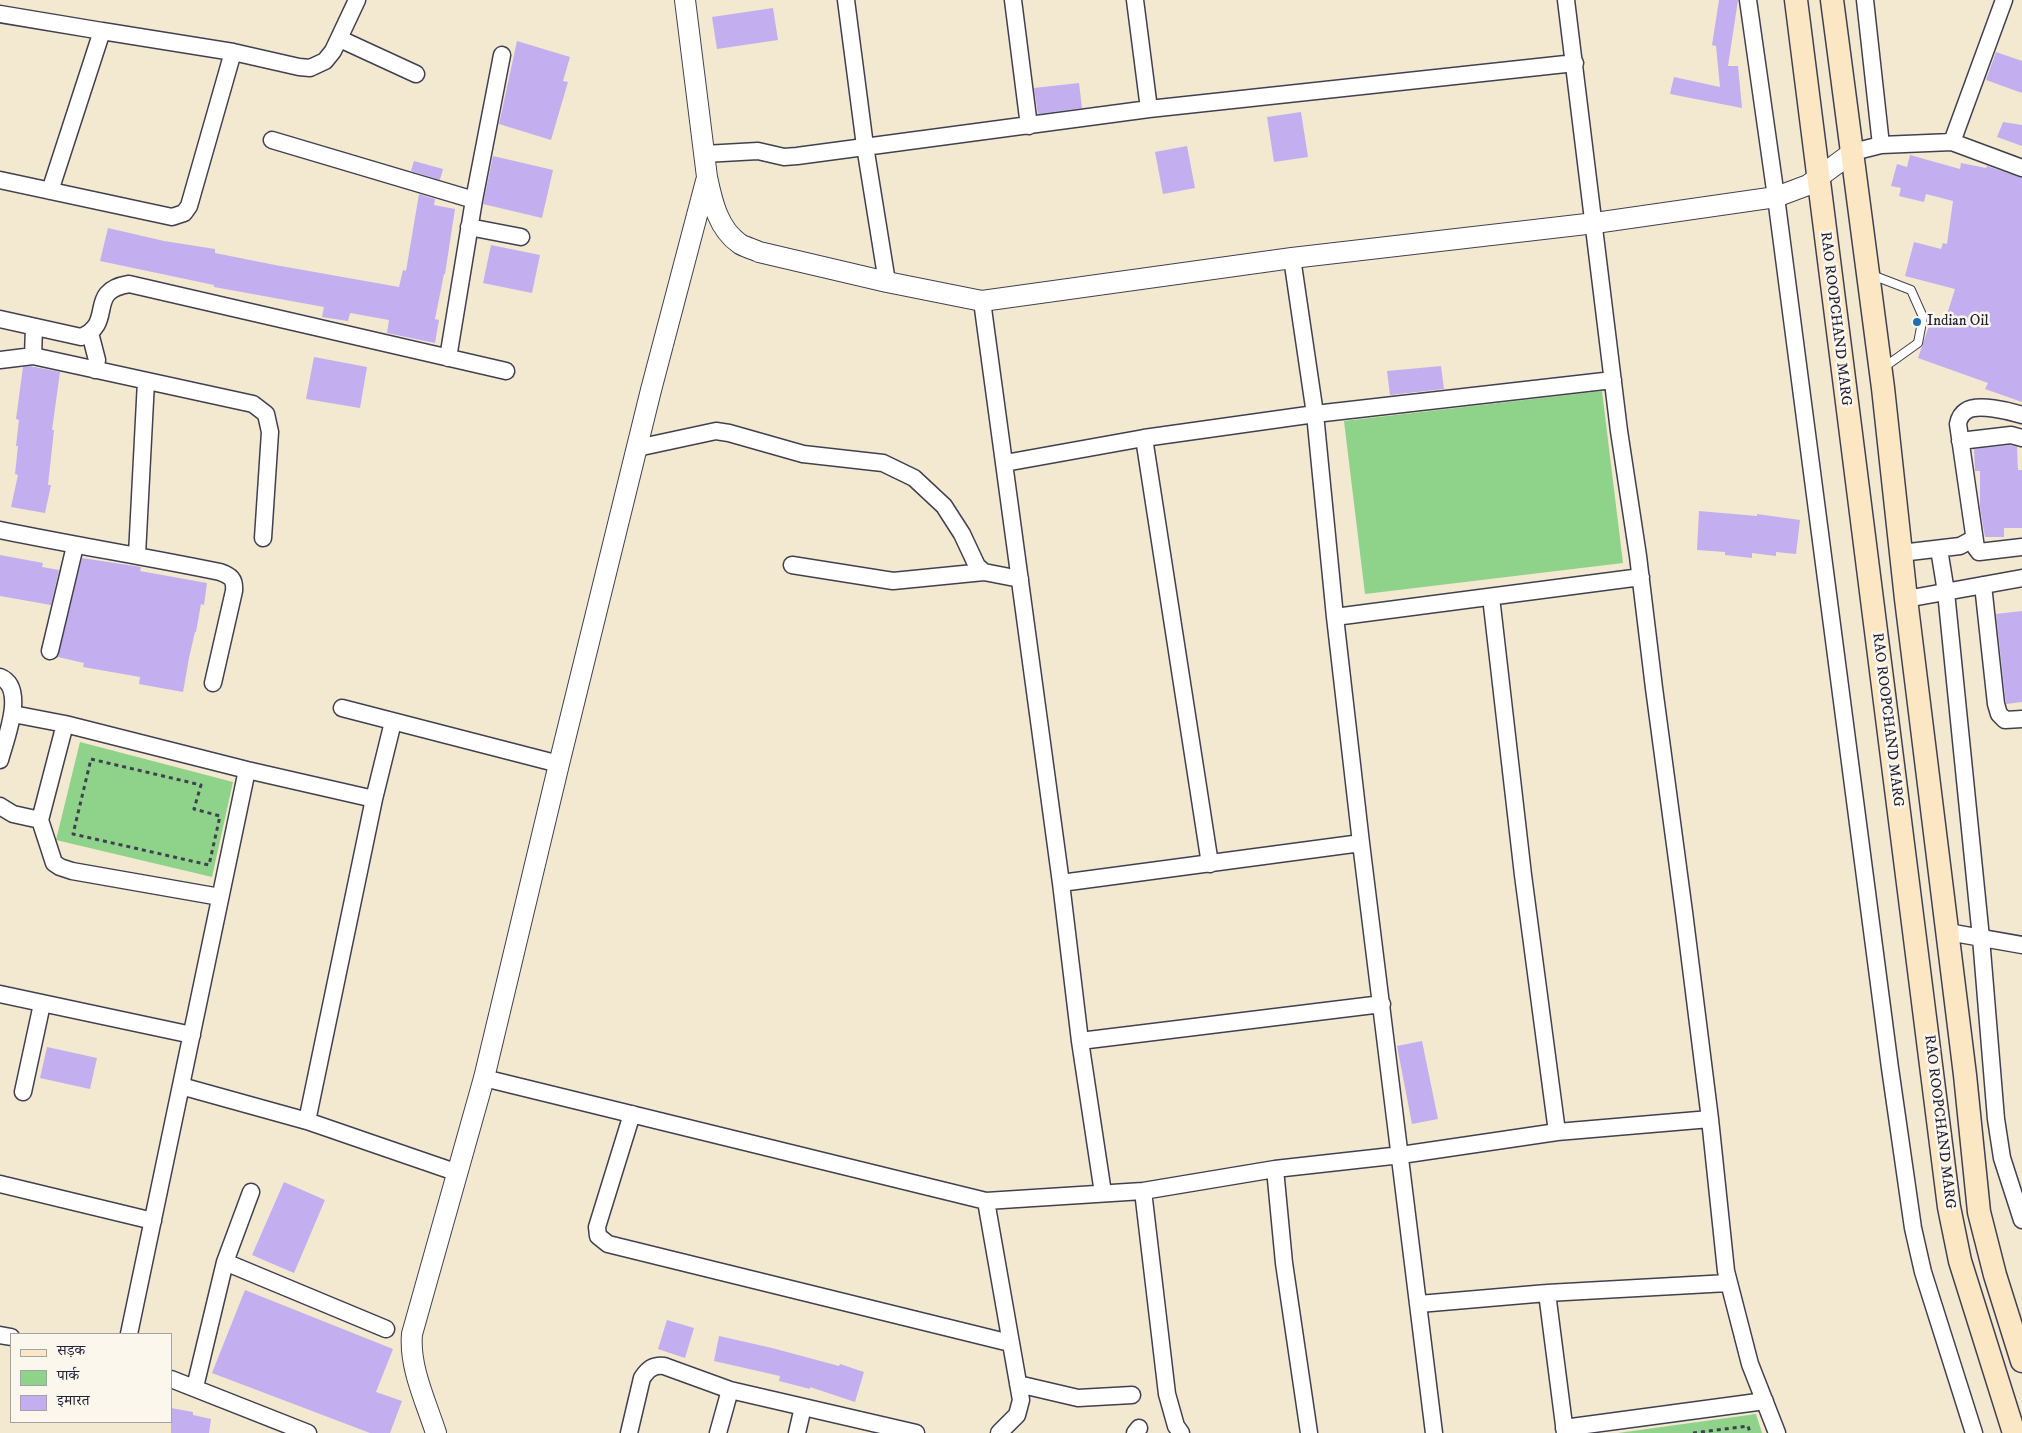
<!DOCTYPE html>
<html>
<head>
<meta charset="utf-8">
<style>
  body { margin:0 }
  #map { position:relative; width:2022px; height:1433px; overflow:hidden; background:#f3e8d0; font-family:"IM FELL DW Pica","Noto Serif Devanagari",serif }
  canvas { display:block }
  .legend { position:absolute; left:10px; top:1333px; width:162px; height:90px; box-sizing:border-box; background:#fbf7ec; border:1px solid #a4a2a5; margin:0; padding:6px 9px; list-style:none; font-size:15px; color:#22223b }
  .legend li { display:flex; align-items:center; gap:10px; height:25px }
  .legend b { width:25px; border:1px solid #a4a2a5 }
</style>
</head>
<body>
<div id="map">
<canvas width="2022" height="1433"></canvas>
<ul class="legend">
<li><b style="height:6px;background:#fbe7c3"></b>सड़क</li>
<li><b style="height:14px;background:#8fd28a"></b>पार्क</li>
<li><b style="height:14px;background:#c3afef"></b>इमारत</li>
</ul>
</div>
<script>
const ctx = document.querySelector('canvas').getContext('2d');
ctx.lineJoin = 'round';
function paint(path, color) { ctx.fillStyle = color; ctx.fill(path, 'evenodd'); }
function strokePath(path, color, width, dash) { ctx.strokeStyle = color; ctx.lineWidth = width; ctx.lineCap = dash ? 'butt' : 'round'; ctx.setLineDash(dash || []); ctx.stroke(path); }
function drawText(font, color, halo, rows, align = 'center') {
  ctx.font = font + ' "IM FELL DW Pica",serif'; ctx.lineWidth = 5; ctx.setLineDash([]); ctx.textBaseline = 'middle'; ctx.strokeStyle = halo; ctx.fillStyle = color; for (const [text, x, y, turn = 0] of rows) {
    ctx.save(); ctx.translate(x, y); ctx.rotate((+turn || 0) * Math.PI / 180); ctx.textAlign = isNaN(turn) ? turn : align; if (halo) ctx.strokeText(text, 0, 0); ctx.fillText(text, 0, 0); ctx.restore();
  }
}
paint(new Path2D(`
  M1602 391 1623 563 1365 594 1344 421Z
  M80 742 233 782 212 877 56 840Z
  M1756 1414 1762 1433H1618Z`), '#8fd28a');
paint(new Path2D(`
  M1719 0H1738L1728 66H1738L1742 108 1670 94 1674 77 1720 87 1716 46 1712 45Z
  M773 8 778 40 717 49 712 17Z
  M517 41 570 57 563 81 568 82 551 140 499 124Z
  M1996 52 2022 61V93L1986 80Z
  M1079 83 1082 108 1038 114 1034 88Z
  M1301 112 1308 157 1274 162 1267 117Z
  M2003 122 2022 125V146L1997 137Z
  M1187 146 1195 188 1163 194 1155 152Z
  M1910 155 1960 169 1961 163 1986 168 1987 166 2022 178V402L1985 389 1988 383 1918 358 1931 320 1944 324 1955 289 1905 276 1914 242 1941 249 1943 243 1947 244 1953 201 1926 194 1924 202 1899 196 1901 188 1891 186 1897 164 1907 167Z
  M493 156 553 170 542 218 483 204Z
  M414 161 443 169 440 180 411 171Z
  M419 194 435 199 434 205 455 209 445 274H444L435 319 439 320 435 343 387 333 389 320 350 313 348 321 322 317 324 307 214 287V285L100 261 108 228 164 241 215 249V253L275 265 399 287 403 270 406 271Z
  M491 245 540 255 532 293 483 283Z
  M314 357 367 367 360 408 306 399Z
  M30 366 60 372 52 430H54L48 485H51L45 513 11 507 18 475 15 474 18 446H16L19 420 16 419 23 367Z
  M1441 366 1444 389 1390 395 1387 371Z
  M2010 445 2017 447 2018 470H2022V528H2004V537H1985L1980 508V471H1975L1974 449Z
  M1699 511 1757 516V514L1800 520 1796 554 1776 552V556L1752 553V558L1725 555V552L1697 550Z
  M0 555 43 563 42 567 59 570 51 605 0 596Z
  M82 558 141 567 140 571 207 583 204 605 201 604 196 632H195L189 658 183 692 139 684 140 677 83 667 84 663 58 657Z
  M2022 611V702L2006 704 1996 614Z
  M1422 1041 1438 1119 1412 1124 1397 1046Z
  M47 1047 97 1058 90 1089 40 1078Z
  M284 1182 325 1200 294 1273 252 1255Z
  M245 1290 393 1349 376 1392 402 1401 390 1433H370L212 1373Z
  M667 1320 694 1328 685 1358 658 1349Z
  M719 1336 772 1348 839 1366 840 1364 864 1372 855 1402 810 1387V1389L779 1381 780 1376 714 1361Z
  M171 1408 193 1412V1415L211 1419 209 1433H171Z`), '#c3afef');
const service = new Path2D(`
  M1872 275 1911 290 1923 317 1918 343 1883 368`);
const minor = new Path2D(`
  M846 0 865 146 887 282
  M1013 0 1029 126
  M1135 0 1149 109
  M1566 0 1619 431 1638 556 1654 688 1684 912 1710 1119 1726 1271 1750 1364 1777 1433
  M1748 0 1776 197 1890 1068 1913 1228 1923 1272 1974 1433
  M1865 0 1881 145
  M0 14 102 31
  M340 39 416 74
  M272 140 474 200
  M1952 142 2004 0
  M1853 152 1881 145 1952 142 2022 168
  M704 154 758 151 784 157 797 156 1149 109 1575 63
  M0 180 172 217 184 213 189 206 233 52
  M50 191 102 31 233 52 299 67 310 68 325 61 333 51 357 0
  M469 227 521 237
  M1292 258 1315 414 1335 617 1361 843 1434 1433
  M982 301 1061 883 1080 1041 1103 1193
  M0 319 81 337C116 323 85 291 129 284L506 371
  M34 327 33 356 253 404 266 414 270 432 263 538
  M90 333 97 360 95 370
  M448 358 474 200 502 55
  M0 360 33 356
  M2022 415C2010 411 1977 403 1966 411 1961 414 1959 419 1958 424L1976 548 1979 552 2022 547
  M1144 438 1210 864
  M1960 441 2011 435 2022 438
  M637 448 716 431 729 433 803 454 883 463 914 478 944 506 962 534 977 566 984 572 1020 579
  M1005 463 1144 438 1315 414 1613 380
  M0 530C73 545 147 557 220 572 231 576 235 579 234 591L213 683
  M1939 549 1946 592 1981 938 1996 1119 2002 1158 2022 1220
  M1901 553 1960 546 1973 539
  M137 555 146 381
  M792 565 893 581 984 572
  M1983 585 1996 704 1999 714 2005 720 2022 719
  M1491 597 1523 875 1557 1132
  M1906 599 2022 578
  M1335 617 1641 577
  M50 651 75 546
  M0 677C27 688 5 740 0 760
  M342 708 559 764
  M13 714 65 724 247 770 374 799
  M65 724 40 820 54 863 60 867 72 871 220 897
  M0 806 13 814 40 820
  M1061 883 1361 843
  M1948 932 2022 945
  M0 994 192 1035
  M1080 1041 1382 1004
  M484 1078 986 1201 1143 1191 1275 1169 1401 1155 1557 1132 1710 1119
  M181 1086 307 1121 458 1173
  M23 1092 42 1004
  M632 1114 597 1227 598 1236 608 1244 1010 1343
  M307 1121 374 799 393 722
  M1275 1169 1284 1263 1309 1433
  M0 1184 153 1221
  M1143 1191 1167 1394 1176 1426 1181 1433
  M986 1201 1021 1400 1017 1415 999 1433
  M225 1262 251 1192
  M1547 1293 1565 1433
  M1419 1304 1547 1293 1728 1283
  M129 1334 247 770
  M0 1335 11 1337
  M171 1379 308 1433
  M1018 1384 1078 1398 1132 1395
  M195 1387 225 1262 386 1329
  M1564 1428 1765 1401
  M629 1433 642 1378C648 1369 653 1365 664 1366L730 1390 916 1433
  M718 1433 730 1390
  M797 1433 803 1407
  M1135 1433 1139 1428`);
const tertiary = new Path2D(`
  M685 0 707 177C712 201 718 229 740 244 745 247 753 249 759 252L887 282 982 301 1292 258 1595 223 1776 197 1808 185 1853 152
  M436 1433C426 1402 409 1367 412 1334L484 1078 559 764 651 390 706 181`);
const secondary = new Path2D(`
  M1796 0 1949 1207 1960 1261 2014 1433
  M1832 0 1883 388 1906 599 1965 1075 1979 1212 1995 1275 2022 1361`);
strokePath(service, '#414051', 10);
strokePath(minor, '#414051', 19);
strokePath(tertiary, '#414051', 22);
strokePath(secondary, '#414051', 25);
strokePath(new Path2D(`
  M91 759 201 785 194 809 220 816 209 865 73 834Z
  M1693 1433 1748 1426 1750 1433`), '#414051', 3, [4, 4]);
strokePath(service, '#fff', 8);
strokePath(minor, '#fff', 16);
strokePath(tertiary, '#fff', 20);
strokePath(secondary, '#fbe7c3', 22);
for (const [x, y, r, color] of [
  [1917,322,5,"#1f6fb2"]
]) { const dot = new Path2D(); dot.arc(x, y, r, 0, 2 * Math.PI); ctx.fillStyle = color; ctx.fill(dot); strokePath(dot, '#fbf7ec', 2); }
drawText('15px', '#22223b', '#fbf7ec', [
  ["RAO ROOPCHAND MARG",1835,319,83],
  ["RAO ROOPCHAND MARG",1887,720,83],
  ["RAO ROOPCHAND MARG",1939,1122,83]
]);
drawText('15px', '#22223b', '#fbf7ec', [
  ["Indian Oil",1927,322]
], 'left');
</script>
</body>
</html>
